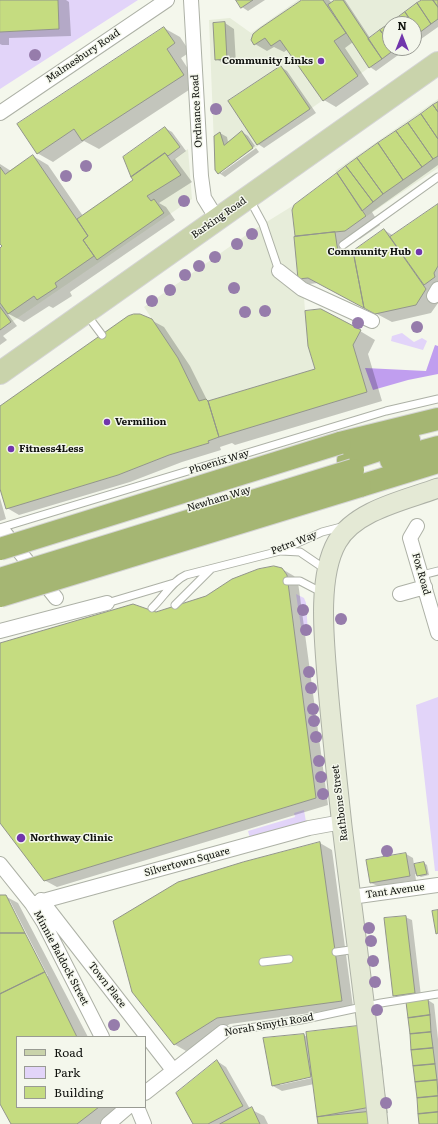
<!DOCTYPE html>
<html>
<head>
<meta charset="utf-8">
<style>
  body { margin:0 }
  #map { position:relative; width:438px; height:1124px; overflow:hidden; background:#f4f7ec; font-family:Literata,serif }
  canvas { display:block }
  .legend { position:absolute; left:16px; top:1036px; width:130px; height:72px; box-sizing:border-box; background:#f4f7ec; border:1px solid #999b93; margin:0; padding:5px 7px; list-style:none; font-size:12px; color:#10120e }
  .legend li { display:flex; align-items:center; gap:8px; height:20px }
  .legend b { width:20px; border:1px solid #999b93 }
  .north { position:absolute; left:382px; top:16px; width:40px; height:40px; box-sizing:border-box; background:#f4f7ec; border:1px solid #999b93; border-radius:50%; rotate:0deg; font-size:11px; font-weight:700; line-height:16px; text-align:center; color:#10120e }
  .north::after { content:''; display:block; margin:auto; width:14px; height:18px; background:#7136ac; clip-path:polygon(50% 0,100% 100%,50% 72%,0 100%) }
</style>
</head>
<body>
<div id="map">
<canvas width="438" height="1124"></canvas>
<ul class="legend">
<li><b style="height:5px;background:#c9d3ab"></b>Road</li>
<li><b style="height:11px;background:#e2d4f9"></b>Park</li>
<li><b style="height:11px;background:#c5dc80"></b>Building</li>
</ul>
<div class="north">N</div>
</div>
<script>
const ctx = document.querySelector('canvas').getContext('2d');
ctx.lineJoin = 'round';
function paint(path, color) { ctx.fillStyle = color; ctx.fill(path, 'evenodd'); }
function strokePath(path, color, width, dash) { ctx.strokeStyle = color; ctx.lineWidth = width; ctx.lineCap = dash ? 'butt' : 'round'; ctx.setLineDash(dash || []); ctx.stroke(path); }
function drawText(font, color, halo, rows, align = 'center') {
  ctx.font = font + ' Literata,serif'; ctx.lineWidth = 3; ctx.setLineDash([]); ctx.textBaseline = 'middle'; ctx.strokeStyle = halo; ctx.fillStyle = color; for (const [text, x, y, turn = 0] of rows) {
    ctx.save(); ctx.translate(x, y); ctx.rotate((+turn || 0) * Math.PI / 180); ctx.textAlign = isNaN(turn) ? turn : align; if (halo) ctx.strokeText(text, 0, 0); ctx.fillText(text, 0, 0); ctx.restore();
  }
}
paint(new Path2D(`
  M298 0H438V19L414 36V24H390V48H397L218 174 215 170 209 20 230 18 251 33Z
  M438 99V168L367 216 335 171Z
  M188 149 192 199 0 330V281Z
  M294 205 292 210 298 279 304 298 308 346 315 369 208 401 206 399 199 401 178 358 144 307 252 231Z`), '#e7edda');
paint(new Path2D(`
  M58 0H138L0 89V32L59 29Z
  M402 333 414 342 422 338 427 341 423 350 391 341 392 336Z
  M296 594 304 598 306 603 308 633 302 634Z
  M438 697V871H435L416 705Z
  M304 810 306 822 250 838 248 831 295 817 294 813Z`), '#e2d4f9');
paint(new Path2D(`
  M435 345 438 346V374L408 380 373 390 365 368 426 371Z`), '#c09eef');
paint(new Path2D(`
  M0 0H66L69 2 71 36 9 38V45H2L0 44Z
  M237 0H265L248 11 242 7Z
  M303 0H329L332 3 336 0H345L370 38 390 24V48H408L376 71 370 67 353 42 345 48 369 84 336 107 324 100 288 49 284 52 274 47 267 51 255 44Z
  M424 0H438V27L414 44V24H390Z
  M225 23 234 29 236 64H225L216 59Z
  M164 28 180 37 190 52 181 58 198 84 99 149 84 141 53 162 37 153Z
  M281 67 287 71 316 113 264 148 258 144 229 102Z
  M438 103V165L372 212 380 225 360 239 345 241 346 252H354L384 230 394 236 438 205V303L431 313 392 322 318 283 309 284 299 279 296 236Z
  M165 128 172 132 186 151 175 159 192 182 159 203 166 207 175 220 70 292 72 296 53 308 49 306 24 322 7 313 17 326 3 336 7 340 0 345V249L3 247 0 243V164L11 171 33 156 48 165 83 216 134 181Z
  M242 132 248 136 255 146 221 170V173L256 148 259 152 225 177 219 173 215 137 220 133 227 137 228 142Z
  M151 320 164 327 190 366 207 400 209 402 316 370 360 331 375 340 368 354 382 401 235 445 232 443 220 447 221 450 182 462 130 482 19 515 7 508 0 487V407Z
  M0 498 6 519 0 521Z
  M282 569 294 576 298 582 328 805 57 887 44 880 0 821V644L156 613 206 597Z
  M320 843 332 850 353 1007 230 1024 186 1051 174 1044 243 863Z
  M406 854 413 858 414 865 424 863 427 865 429 875 421 877 415 874 416 880 378 886 371 883Z
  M0 896H5L18 903 88 1037H17V1107H126L104 1124H12L0 1101ZM8 901H10L48 976 46 977Z
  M405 917 412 920 421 996 400 999 394 995Z
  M428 1000 434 1004 438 1039V1124H420Z
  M366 1026 378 1033 383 1071 376 1070 378 1082 384 1086 388 1113 319 1124 314 1084 282 1091 273 1086 304 1035 307 1037ZM315 1075 316 1077 280 1085V1083Z
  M217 1061 226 1067 250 1109 264 1116 268 1124H194Z`), '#0003');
const building = new Path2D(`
  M0 0H58L59 29 0 32Z
  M236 0H253L241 8Z
  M302 0H323L346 33 334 41 358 76 323 101 280 40 271 46 265 38 254 45 251 40 253 34 259 29Z
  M335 0H343L382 59 369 68 328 5Z
  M422 0H433L438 7V19L431 24 417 3Z
  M433 0H438V7Z
  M417 3 431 24 419 33 405 12Z
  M405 12 413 24H395L393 21Z
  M393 21 395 24H390V44L380 30Z
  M225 22 227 59 215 60 213 23Z
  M414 26 419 33 414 36Z
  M164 27 175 43 167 49 184 75 82 141 74 129 37 154 17 124Z
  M380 30 390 44V48L394 50 382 59 368 39Z
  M281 66 310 109 257 145 228 101Z
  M438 102V112L433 105Z
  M433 105 438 112V139L421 114Z
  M421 114 438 139V156L433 159 408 123Z
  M408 123 433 159 422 167 396 131Z
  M165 127 180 147 168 156 165 153 131 177 123 157Z
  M242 131 253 148 218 174 215 170 214 136 220 132 224 145Z
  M396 131 422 167 403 180 378 143Z
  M378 143 403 180 383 194 357 158Z
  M165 153 181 175 147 196 151 201 154 199 164 213 97 260 83 240 88 236 77 219 133 180 131 177Z
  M33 155 88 236 83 240 94 256 55 283 57 287 37 300 34 296 8 314 0 303V248L2 246 0 244V167L5 174Z
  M357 158 383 194 373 202 346 166Z
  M346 166 373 202 362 211 337 173Z
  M337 173 366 216 345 231 295 236 292 210 294 205Z
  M438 204V266L434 273 435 277 424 285 390 237Z
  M384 229 426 289 416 305 375 314 364 308 353 251Z
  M335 232 338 252 353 251 364 308 308 278 298 279 294 237Z
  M0 307 11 322 0 330Z
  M321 309 361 330 353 345 367 392 219 437 208 401 315 369 308 346 305 311Z
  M134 314H140L152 319 178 358 199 401 206 399 208 401 219 437 208 441 209 443 169 455 118 475 6 509 0 489V406L128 316Z
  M274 566 282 568 287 575 316 798 44 881 0 823V643L133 604 156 612 206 596 232 579 258 569Z
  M320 842 342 1001 217 1018 174 1045 132 992 113 921 178 882 243 862Z
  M406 853 410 876 370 883 366 860Z
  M424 862 427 874 417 876 414 864Z
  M0 895H6L25 933H0Z
  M438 910V933L436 934 432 911Z
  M406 916 415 993 393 996 384 918Z
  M0 933H25L45 972 0 994Z
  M45 972 77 1037H17V1107H99L77 1124H11L0 1104V994Z
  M428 999 430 1015 408 1018 406 1002Z
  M430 1015 431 1032 410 1034 408 1018Z
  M366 1025 376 1106 317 1117 306 1032Z
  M431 1032 433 1048 411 1050 410 1034Z
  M304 1034 311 1077 272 1086 263 1038Z
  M433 1048 435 1064 413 1066 411 1050Z
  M217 1060 243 1106 208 1124H193L176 1093Z
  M435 1064 437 1080 415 1082 413 1066Z
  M437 1080 438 1096 417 1098 415 1082Z
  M438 1096V1112L418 1114 417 1098Z
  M252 1107 260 1124H220Z
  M367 1112 369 1124H318L317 1117Z
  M438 1112V1124H419L418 1114Z`);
paint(building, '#c5dc80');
strokePath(building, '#92958b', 1);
const lane = new Path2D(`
  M250 200 263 224 279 271
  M343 245 438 177
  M87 315 102 335
  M0 528 386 411 438 399
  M281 551 300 552 325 569
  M422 575 438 571
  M287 581H300L323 593
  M107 603 174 583
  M175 605 211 569
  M152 608C163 598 172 581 186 575L280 551 322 532 345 526
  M336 952 357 949
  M263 962 289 959
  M223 1032 301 1020 381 1003 438 994`);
const street = new Path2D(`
  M191 0 201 176 204 198 217 219
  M0 113 167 0
  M279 271 302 289 372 321
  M434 296 438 289
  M417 526 410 538 438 633
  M4 532 56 598
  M400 594 425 587
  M0 631 107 603
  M0 864 32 904 44 923 102 1037
  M351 897 438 885
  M41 900 173 1070
  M32 904 309 828 342 822
  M145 1093 223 1032
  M137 1107 144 1124
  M108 1124 128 1107`);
const secondary = new Path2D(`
  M378 1124C368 1024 354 925 342 826 337 780 332 734 328 688 325 647 316 579 337 542 355 510 406 500 438 488`);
const primary = new Path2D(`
  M0 373 438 63`);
const highway = new Path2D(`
  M340 443 438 419
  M348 460 409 440
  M391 460 438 447
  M360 486 438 462`);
strokePath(lane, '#adb1a6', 9);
strokePath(street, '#adb1a6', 16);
strokePath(secondary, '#adb1a6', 21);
strokePath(primary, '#d4d4d4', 24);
strokePath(highway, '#d4d4d4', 24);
strokePath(lane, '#fff', 7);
strokePath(street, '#fff', 14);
strokePath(secondary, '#e4e9d5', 19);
strokePath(primary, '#c9d3ab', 22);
strokePath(highway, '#a5b673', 22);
const highwayBridge = new Path2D(`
  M0 549 340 443
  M0 579 353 470
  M0 596 360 486`);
strokePath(highwayBridge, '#d4d4d4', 24, []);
strokePath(highwayBridge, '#a5b673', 22);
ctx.fillStyle = '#967cab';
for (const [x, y] of [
  [35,55],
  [216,109],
  [86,166],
  [66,176],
  [184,201],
  [252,234],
  [237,244],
  [215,257],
  [199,266],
  [185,275],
  [234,288],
  [170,290],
  [152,301],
  [265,311],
  [245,312],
  [358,323],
  [417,327],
  [303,610],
  [341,619],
  [306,630],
  [309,672],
  [311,688],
  [313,709],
  [314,721],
  [316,737],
  [319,761],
  [321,777],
  [323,794],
  [387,851],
  [369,928],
  [371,941],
  [373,961],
  [375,982],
  [377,1010],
  [114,1025],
  [386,1103]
]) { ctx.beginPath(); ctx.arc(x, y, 6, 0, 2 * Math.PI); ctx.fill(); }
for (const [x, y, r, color] of [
  [321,61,4,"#7136ac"],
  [419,252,4,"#7136ac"],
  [107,422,4,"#7136ac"],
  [11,449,4,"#7136ac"],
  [21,838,5,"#7136ac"]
]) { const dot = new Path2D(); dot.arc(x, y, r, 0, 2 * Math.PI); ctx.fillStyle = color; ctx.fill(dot); strokePath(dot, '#f4f7ec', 1.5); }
drawText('10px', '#10120e', '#f4f7ec', [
  ["Malmesbury Road",83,56,-34],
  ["Ordnance Road",197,111,-93],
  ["Barking Road",219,218,-35],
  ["Phoenix Way",219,462,-17],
  ["Newham Way",219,499,-17],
  ["Petra Way",294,543,-21],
  ["Fox Road",421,574,74],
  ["Rathbone Street",340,803,-97],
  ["Silvertown Square",187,862,-15],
  ["Tant Avenue",395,891,-8],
  ["Minnie Baldock Street",61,958,62],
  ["Town Place",107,985,52],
  ["Norah Smyth Road",269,1025,-10]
]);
drawText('bold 10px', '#10120e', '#f4f7ec', [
  ["Community Links",313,61,"right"],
  ["Community Hub",411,252,"right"],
  ["Vermilion",115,422],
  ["Fitness4Less",19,449],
  ["Northway Clinic",30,838]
], 'left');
</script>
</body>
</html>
